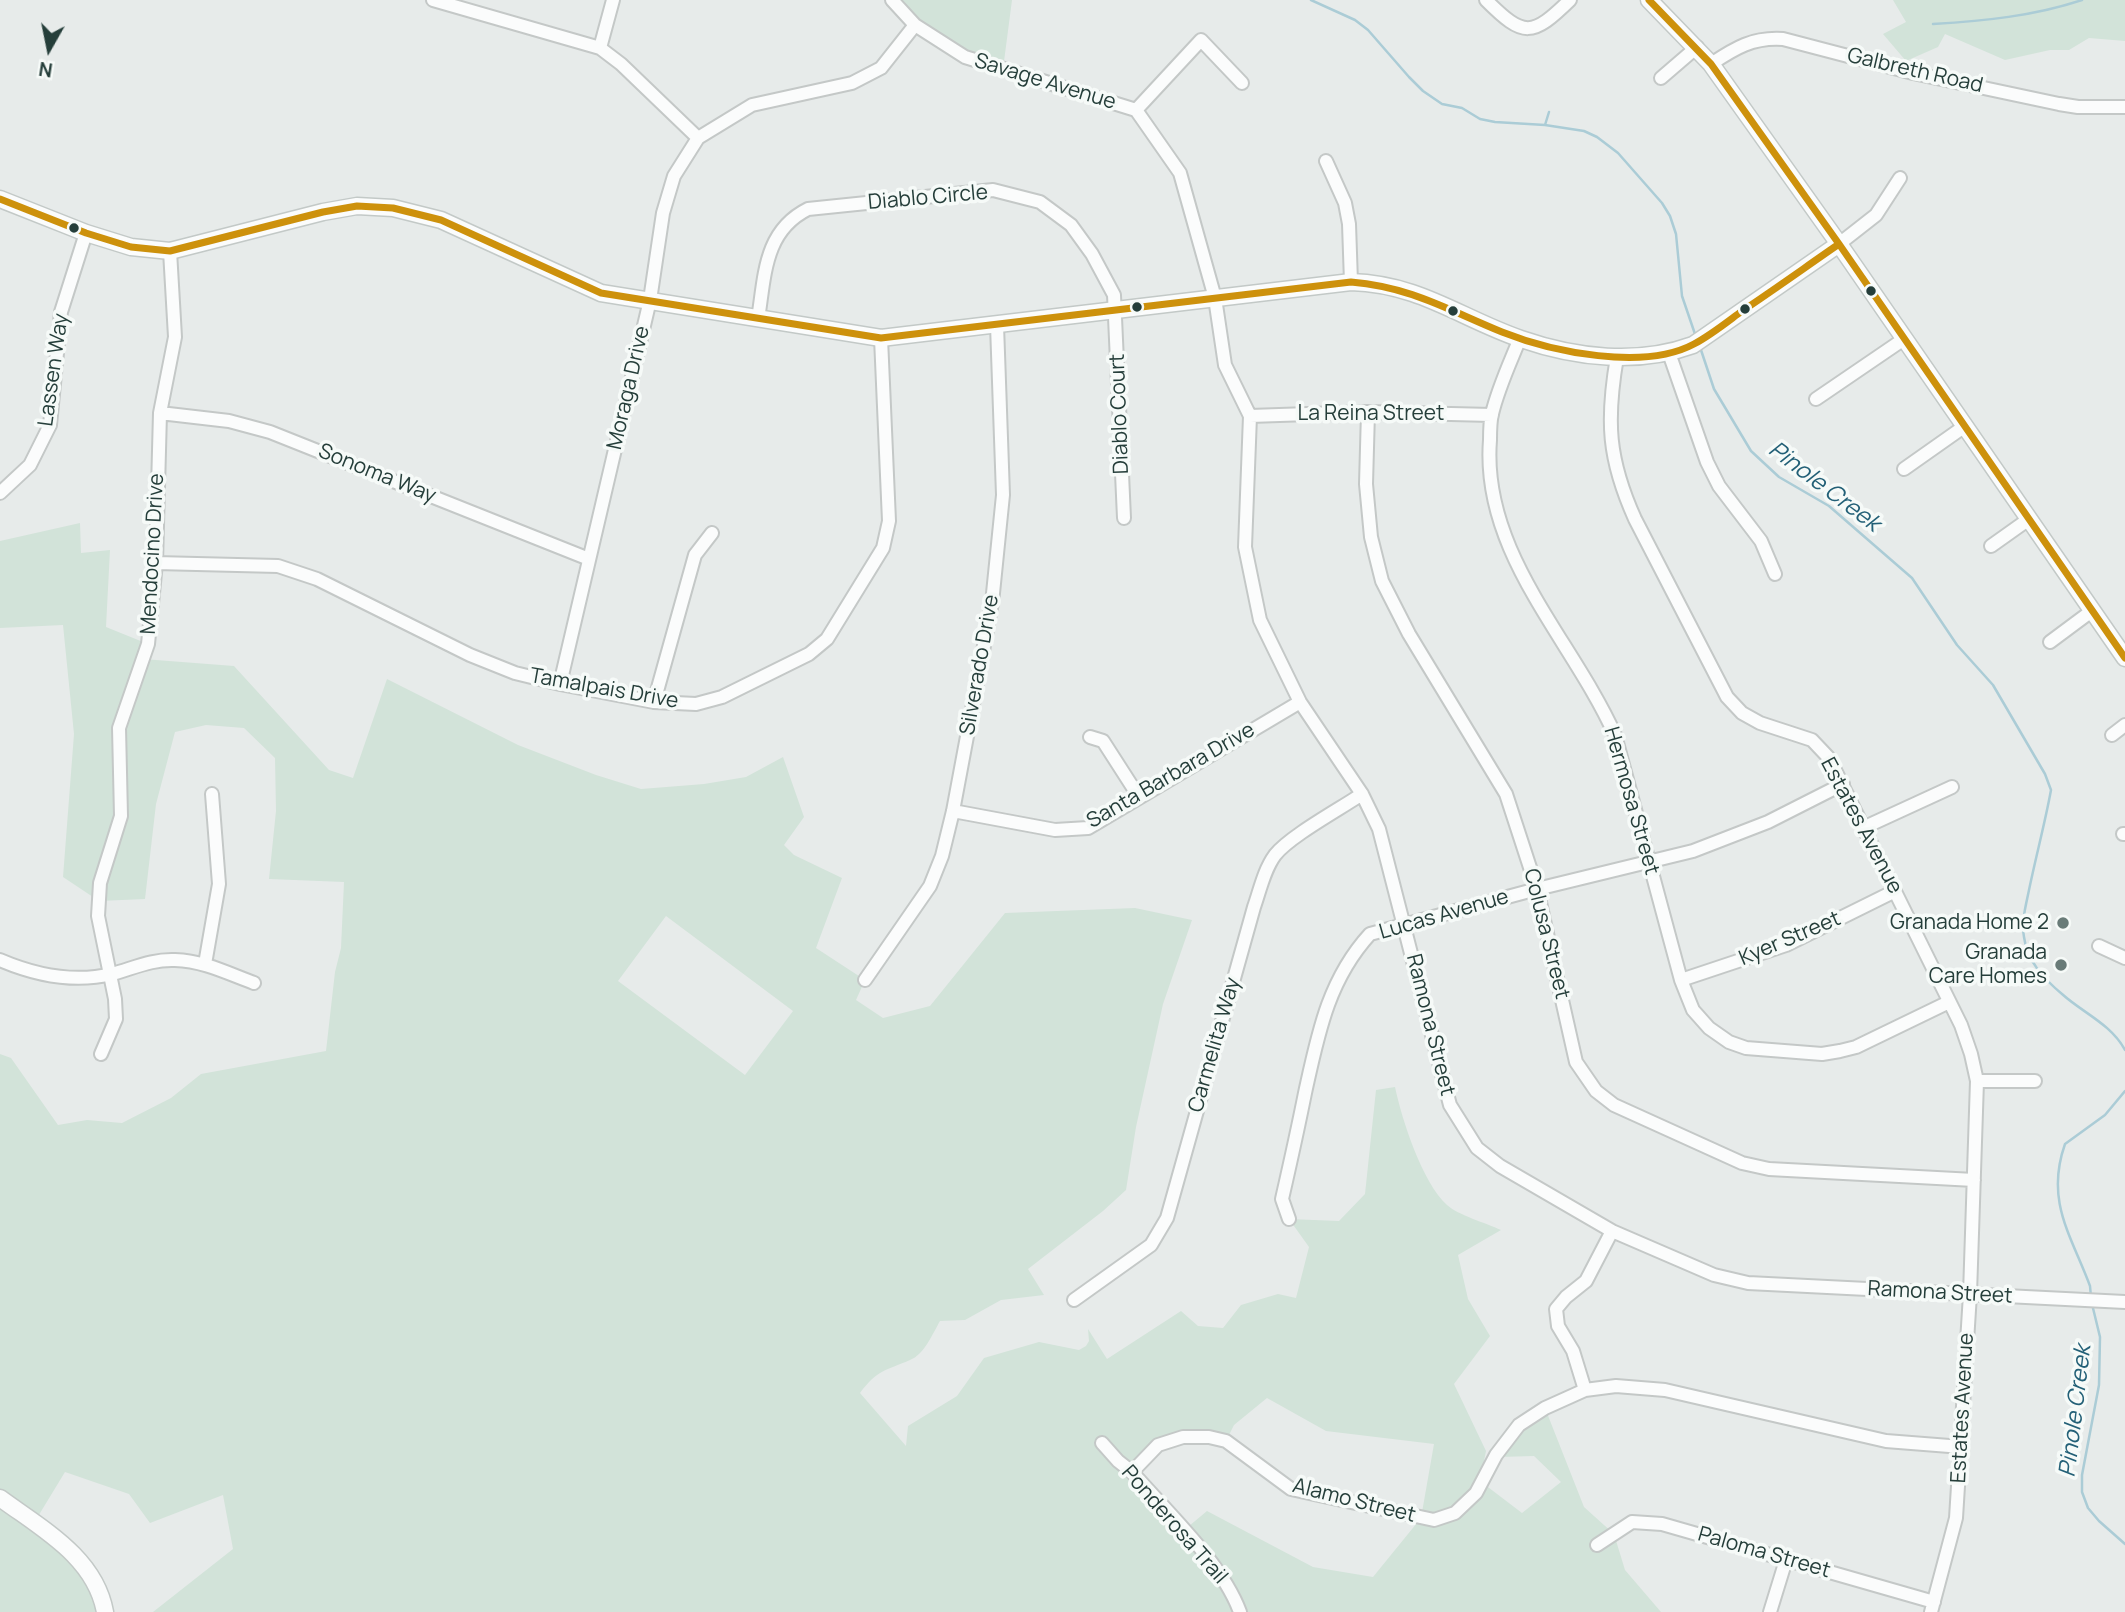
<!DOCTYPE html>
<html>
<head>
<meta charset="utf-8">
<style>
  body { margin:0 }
  #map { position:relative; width:2125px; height:1612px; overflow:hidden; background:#e7ebea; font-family:Manrope,sans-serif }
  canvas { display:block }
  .north { position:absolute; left:14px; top:14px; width:70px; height:70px; -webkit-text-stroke:5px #f6faf8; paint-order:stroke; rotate:189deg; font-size:19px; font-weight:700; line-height:28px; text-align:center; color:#253e3a }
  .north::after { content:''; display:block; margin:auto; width:24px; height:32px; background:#253e3a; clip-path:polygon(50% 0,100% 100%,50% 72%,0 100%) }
</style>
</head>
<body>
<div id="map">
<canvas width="2125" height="1612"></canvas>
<div class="north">N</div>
</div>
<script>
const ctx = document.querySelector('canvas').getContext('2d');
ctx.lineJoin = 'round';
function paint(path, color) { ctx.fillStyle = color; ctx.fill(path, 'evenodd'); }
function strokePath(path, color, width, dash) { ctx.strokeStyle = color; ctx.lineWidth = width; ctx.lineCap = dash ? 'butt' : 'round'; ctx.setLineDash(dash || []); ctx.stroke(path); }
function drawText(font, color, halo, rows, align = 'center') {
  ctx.font = font + ' Manrope,sans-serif'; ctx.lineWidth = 7; ctx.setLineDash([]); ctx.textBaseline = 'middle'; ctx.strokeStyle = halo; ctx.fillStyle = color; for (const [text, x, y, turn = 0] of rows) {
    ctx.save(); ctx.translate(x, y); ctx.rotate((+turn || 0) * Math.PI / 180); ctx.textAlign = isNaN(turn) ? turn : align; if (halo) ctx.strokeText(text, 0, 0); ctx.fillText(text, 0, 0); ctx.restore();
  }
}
paint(new Path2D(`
  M888 0H1012L1003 69 969 55Z
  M1893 0H2125V41L2089 38 2069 50H2050L2005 60 1945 34 1938 47 1906 61 1883 34 1906 22Z
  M80 523 81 553 110 550 106 627 148 644 143 659 234 666 329 770 353 778 387 679 518 745 596 775 641 789 704 784 746 777 783 757 804 817 784 845 794 855 842 878 816 948 865 980 856 1000 883 1018 930 1006 1005 913 1135 908 1192 920 1163 1004 1136 1127 1126 1190 1103 1211 1028 1269 1044 1295 1001 1300 965 1320 940 1321C933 1333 924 1355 910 1360 885 1371 878 1369 860 1393L906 1446 908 1426 957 1396 984 1358 1039 1342 1079 1350 1086 1346 1089 1341 1088 1329 1107 1359 1181 1311 1198 1326 1223 1328 1241 1305 1278 1294 1296 1298 1309 1247 1289 1219 1339 1221 1365 1194 1376 1090 1395 1087C1402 1120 1422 1182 1447 1205 1458 1215 1486 1223 1501 1230L1458 1255 1468 1299 1490 1336 1454 1384 1486 1451 1480 1481 1522 1513 1561 1482 1534 1456 1499 1457 1519 1425 1545 1408 1584 1507 1614 1534 1625 1570 1661 1612H153L233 1549 223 1495 150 1523 129 1494 65 1472 34 1523 66 1547 105 1612H0V1054L11 1058 58 1125 87 1120 122 1123 171 1098 201 1074 326 1051 335 972 341 948 344 882 269 879 276 811 275 758 244 728 206 725 175 732 156 804 145 899 99 901 63 877 74 734 63 625 0 628V541ZM666 916 793 1011 745 1075 618 981ZM1267 1398 1326 1431 1434 1444 1421 1518 1373 1577 1313 1567 1207 1511 1183 1531 1133 1472 1158 1445 1209 1437 1226 1441 1234 1425Z`), '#d2e3d9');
strokePath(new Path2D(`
  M1311 0 1355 20 1368 30 1409 77 1423 91 1442 104 1462 108 1480 119 1495 122 1545 125 1584 131 1597 137 1618 153 1662 203 1670 216 1676 234 1682 296 1696 337
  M1933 24C1984 21 2034 16 2082 0
  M1545 125 1549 112
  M1700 347 1714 389 1751 451 1779 477 1829 506 1912 578 1957 645 1993 685 2045 774 2051 790C2045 823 2036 856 2029 890 2026 905 2021 922 2024 937 2027 961 2044 979 2062 994 2083 1013 2111 1024 2125 1050
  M2091 1297 2090 1286C2071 1235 2045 1201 2065 1144L2105 1115 2125 1091
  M2092 1304 2100 1337 2099 1385 2082 1475V1492L2088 1508 2099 1521 2125 1544`), '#abccd6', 2.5);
const street = new Path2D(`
  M433 0 600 48 621 64 698 138
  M892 0 915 25 965 57 1136 110 1180 173 1215 298 1225 365 1250 416 1245 547 1260 620 1300 702 1362 794 1379 829 1450 1105 1477 1148 1500 1166 1612 1231 1714 1275 1748 1283 2125 1302
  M1486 0C1524 38 1532 37 1570 0
  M600 48 613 0
  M1711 64C1735 48 1753 37 1783 39L1913 73 2059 104 2078 107H2125
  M1661 78 1697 47
  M1136 110 1201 40 1242 83
  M1326 161 1345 203 1349 224 1351 282
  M1839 244 1876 215 1900 178
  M758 319C765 275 764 231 808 209L993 190 1040 202 1071 225 1092 254 1114 295 1124 518
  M1520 338C1510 363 1498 388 1492 414 1490 422 1490 432 1490 440 1481 553 1572 639 1615 735L1681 980 1693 1010 1709 1028 1729 1042 1746 1048 1822 1054 1840 1051 1856 1047 1949 1002
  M1669 353 1707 462 1719 486 1761 541 1775 574
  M1617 357C1606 421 1608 459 1635 519L1727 697 1742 713 1760 723 1812 740 1829 758 1961 1025 1971 1054 1977 1081 1970 1294 1956 1518 1931 1612
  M1816 399 1904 339
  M1368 412 1366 484 1371 537 1382 581 1409 634 1506 794 1537 889 1576 1062 1596 1091 1614 1105 1742 1163 1769 1169 1974 1180
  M160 413 229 421 270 432 589 559
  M1250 416 1368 412 1492 415
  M1904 469 1965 426
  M0 493 30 465 50 425 61 312 86 233
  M1991 546 2029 519
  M156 563 278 566 317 579 470 655 515 673 560 684 654 702 696 704 722 697 809 654 827 639 883 548 889 521 881 338
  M2050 642 2093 610
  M560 684 650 300 663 213 674 176 698 138 752 105 852 83 881 68 915 25
  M654 702 695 555 712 533
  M2112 735 2125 725
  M1090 737 1103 741 1139 797
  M953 811 1055 830 1088 828 1300 702
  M1865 827 1952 787
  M2123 834H2125
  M2099 946 2125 958
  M0 960C35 975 74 983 112 974 134 968 152 959 175 960 204 961 227 973 254 983
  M205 964 219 884 212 794
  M865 980 930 886 942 856 953 811 992 603 1003 495 997 325
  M1681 980 1786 945 1895 891
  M101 1054 116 1019 115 999 98 916 100 883 121 816 119 728 148 644 156 563 160 413 175 337 170 251
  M1977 1081H2035
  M1289 1219 1282 1199C1290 1164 1298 1128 1305 1093 1318 1034 1328 980 1370 934L1537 889 1693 851 1768 822 1843 784
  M1074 1300 1151 1245 1167 1218 1254 907C1260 890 1264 870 1275 855 1290 836 1340 809 1362 794
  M1585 1390 1573 1351 1558 1326 1556 1309 1566 1297 1586 1281 1612 1231
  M1102 1443 1118 1461 1132 1472C1167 1512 1222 1563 1240 1612
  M1132 1472 1158 1445 1183 1437H1209L1226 1441 1291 1489 1434 1520 1455 1513 1476 1493 1496 1455 1519 1425 1545 1408 1585 1390 1616 1386 1665 1390 1886 1441 1962 1447
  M1597 1545 1632 1522 1662 1524 1934 1602
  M1770 1612 1786 1560`);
const secondary = new Path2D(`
  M1649 0 1711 64 1839 244 2125 658
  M0 199 86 233 131 247 170 251 323 212 357 206 393 208 441 220 601 293 881 338 1351 282C1420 284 1460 318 1521 339 1576 358 1638 365 1693 345L1839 244
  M0 1498C42 1529 95 1557 105 1612`);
strokePath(street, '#c4c8c7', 16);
strokePath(secondary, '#c3c9c7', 19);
strokePath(street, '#fbfcfc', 12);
strokePath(secondary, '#fbfcfc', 16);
strokePath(new Path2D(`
  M1649 0 1711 64 1839 244 2125 658
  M0 199 86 233 131 247 170 251 323 212 357 206 393 208 441 220 601 293 881 338 1351 282C1411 287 1448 310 1502 332 1552 352 1644 371 1694 344 1711 335 1727 322 1742 311 1775 289 1807 266 1839 244`), '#cd910c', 7);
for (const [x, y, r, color] of [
  [74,228,6,"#253e3a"],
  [1871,291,6,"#253e3a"],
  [1137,307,6,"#253e3a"],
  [1745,309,6,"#253e3a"],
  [1453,311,6,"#253e3a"],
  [2063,923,7,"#697b78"],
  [2061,965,7,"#697b78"]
]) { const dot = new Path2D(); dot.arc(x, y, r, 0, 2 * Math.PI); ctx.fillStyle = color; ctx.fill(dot); strokePath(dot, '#f6faf8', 2.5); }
drawText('21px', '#253e3a', '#f6faf8', [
  ["Galbreth Road",1915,71,13],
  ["Savage Avenue",1045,82,17],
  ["Diablo Circle",928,198,-5],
  ["Lassen Way",54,370,-82],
  ["Moraga Drive",629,388,-77],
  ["Diablo Court",1120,414,-92],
  ["La Reina Street",1371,414],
  ["Sonoma Way",377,474,22],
  ["Mendocino Drive",153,554,-87],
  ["Silverado Drive",980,665,-80],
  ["Tamalpais Drive",604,689,10],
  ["Santa Barbara Drive",1171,776,-30],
  ["Hermosa Street",1631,801,74],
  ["Estates Avenue",1861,826,62],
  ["Lucas Avenue",1444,915,-16],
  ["Colusa Street",1546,934,76],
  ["Kyer Street",1790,939,-23],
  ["Ramona Street",1430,1025,76],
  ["Carmelita Way",1215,1045,-74],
  ["Ramona Street",1940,1293,3],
  ["Estates Avenue",1963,1408,-87],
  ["Alamo Street",1354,1501,14],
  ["Ponderosa Trail",1174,1525,49],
  ["Paloma Street",1764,1553,16]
]);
drawText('21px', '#253e3a', '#f6faf8', [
  ["Granada Home 2",2049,923],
  ["Granada",2047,953],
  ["Care Homes",2047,977]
], 'right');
drawText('italic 23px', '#236077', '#f6faf8', [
  ["Pinole Creek",1824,487,37],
  ["Pinole Creek",2076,1411,-83]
]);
</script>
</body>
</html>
